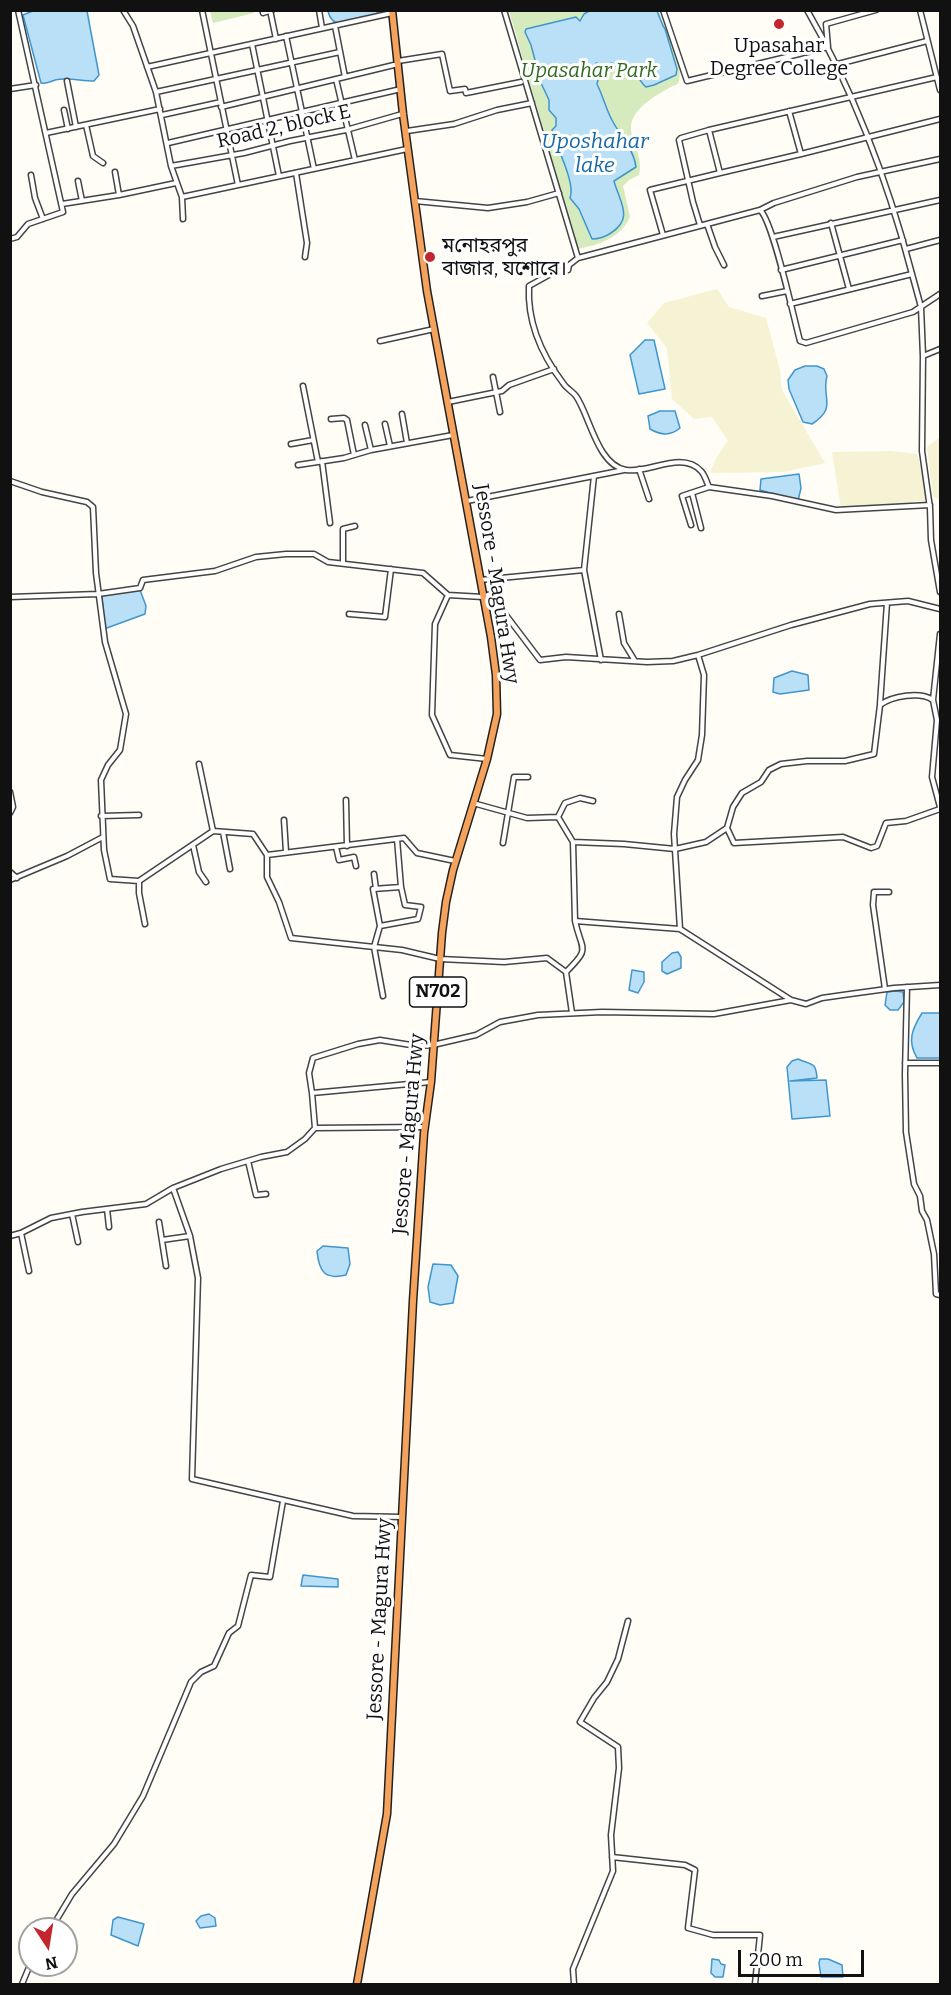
<!DOCTYPE html>
<html>
<head>
<meta charset="utf-8">
<style>
  body { margin:0 }
  #map { position:relative; width:951px; height:1995px; overflow:hidden; background:#fffdf5; font-family:Bitter,serif }
  canvas { display:block }
  .frame { position:absolute; inset:0; border:12px solid #111; pointer-events:none }
  .north { position:absolute; left:18px; top:1917px; width:60px; height:60px; box-sizing:border-box; background:#fff; border:2px solid #a0a0a0; border-radius:50%; rotate:168deg; font-size:16px; font-weight:700; line-height:24px; text-align:center; color:#111 }
  .north::after { content:''; display:block; margin:auto; width:21px; height:27px; background:#c4262e; clip-path:polygon(50% 0,100% 100%,50% 72%,0 100%) }
  .scale { position:absolute; left:738px; top:1950px; width:126px; height:27px; box-sizing:border-box; border:3px solid #111; border-top:0; padding-left:8px; font-size:18px; line-height:21px; white-space:nowrap; color:#111; -webkit-text-stroke:4px #fff; paint-order:stroke }
</style>
</head>
<body>
<div id="map">
<canvas width="951" height="1995"></canvas>
<div class="frame"></div>
<div class="north">N</div>
<div class="scale">200 m</div>
</div>
<script>
const ctx = document.querySelector('canvas').getContext('2d');
ctx.lineJoin = 'round';
function paint(path, color) { ctx.fillStyle = color; ctx.fill(path, 'evenodd'); }
function strokePath(path, color, width, dash) { ctx.strokeStyle = color; ctx.lineWidth = width; ctx.lineCap = dash ? 'butt' : 'round'; ctx.setLineDash(dash || []); ctx.stroke(path); }
function drawText(font, color, halo, rows, align = 'center') {
  ctx.font = font + ' Bitter,"Noto Sans Bengali",serif'; ctx.lineWidth = 6; ctx.setLineDash([]); ctx.textBaseline = 'middle'; ctx.strokeStyle = halo; ctx.fillStyle = color; for (const [text, x, y, turn = 0] of rows) {
    ctx.save(); ctx.translate(x, y); ctx.rotate((+turn || 0) * Math.PI / 180); ctx.textAlign = isNaN(turn) ? turn : align; if (halo) ctx.strokeText(text, 0, 0); ctx.fillText(text, 0, 0); ctx.restore();
  }
}
paint(new Path2D(`
  M717 289 729 307 766 318 780 370 782 390 825 463 784 472 710 473 716 458 728 441 712 417 694 419 672 399 667 348 647 323 664 303Z
  M939 438H940V501L933 496 927 447Z
  M891 451 917 454 923 473 926 498 924 502 917 501 898 505 855 510 841 508 832 452Z`), '#f6f3d4');
paint(new Path2D(`
  M253 10 254 13 213 23 210 11Z
  M509 11H659C665 30 684 61 679 81 678 86 673 85 669 88 655 96 633 108 631 126 630 142 644 156 639 175L629 180 623 186 630 217C621 238 598 245 578 249Z`), '#d5ebbd');
const water = new Path2D(`
  M35 10 87 11 99 75 94 81C81 81 67 77 55 80 49 82 47 84 41 83L23 15Z
  M591 10 657 11 663 26 665 29 677 69 676 75 654 85 646 87C635 78 636 60 615 66L612 63 607 66 596 63 594 77 598 80 597 84C603 96 606 109 612 120 620 136 634 149 636 167L614 181C620 203 634 218 611 233 605 237 599 239 592 239L579 209 570 198C576 183 556 147 552 130L556 126V118L549 110V100L541 83 531 45 525 32 526 29 576 17 580 21 584 14Z
  M328 11 379 10V11L376 14C361 19 333 35 328 11Z
  M645 340H654L665 389 639 394 630 355Z
  M805 366H817L824 369 827 376C821 398 838 407 812 424L803 422 789 389 788 380 795 370Z
  M660 411H675L680 428C671 436 660 435 650 429L648 416Z
  M799 474 801 488 798 501 760 490 761 479Z
  M140 590 146 606 145 614 104 629 102 595Z
  M792 671 808 675 809 690 780 694 773 692 774 678Z
  M678 952 681 957V968L667 974 662 971V962L672 953Z
  M632 970 644 972V982L638 993 629 990Z
  M896 991 903 992 904 1002 898 1010H890L885 1005 887 992Z
  M922 1013H940V1058H917C907 1041 912 1029 922 1013Z
  M798 1059C812 1065 816 1062 817 1078L790 1081 826 1080 830 1116 792 1119 787 1067 792 1061Z
  M323 1246 348 1248 350 1264 346 1275C325 1280 319 1272 317 1251Z
  M433 1264 451 1265 458 1276 453 1303 440 1305 430 1302 428 1287Z
  M303 1575 338 1579V1587L301 1586Z
  M209 1914 215 1918 216 1926 200 1928 196 1921 201 1916Z
  M118 1917 144 1924 138 1946 111 1935 113 1920Z
  M712 1959 719 1960 721 1964 725 1965 723 1977H715L711 1973Z
  M820 1959H828L842 1965 843 1977H821L819 1963Z`);
paint(water, '#b9e0f7');
strokePath(water, '#3f96cf', 1.5);
const minor = new Path2D(`
  M123 10 133 26 156 92 171 166 182 197 183 219
  M202 10 238 185
  M270 10 276 39
  M319 10 322 28
  M504 10 578 258
  M663 10 687 81 828 47 826 24 876 10
  M807 10C855 93 888 182 912 274
  M920 10 940 90
  M263 13 272 10
  M335 26 345 77
  M286 36 314 169
  M252 44 279 176
  M398 61 442 54 450 91 465 89 466 93 521 82
  M838 64 927 41
  M147 67 392 13
  M336 79 355 160
  M67 81 76 127
  M10 89 36 85
  M156 92 340 52
  M221 107 398 64
  M64 110 68 129
  M789 111 801 154 940 119
  M162 115 221 102
  M86 125 93 156 103 163
  M407 131 454 124 497 110 532 103
  M46 133 160 109
  M168 143 401 89
  M801 154 720 173 709 130 937 77
  M171 166 244 153 290 141 346 130 402 114
  M115 172 119 195
  M296 173 307 243 305 257
  M31 175 35 198 43 219
  M78 181 82 201
  M182 197 407 149
  M415 201 488 208 527 202 559 193
  M62 204 119 195 176 183
  M760 210 774 203 857 177 940 159
  M831 223 849 289
  M707 224 715 247 724 265
  M700 225 693 202 679 140 681 138 709 130
  M663 235 650 190 720 173
  M773 237 940 200
  M10 239 17 237 28 224 63 212 18 10
  M906 249 940 240
  M781 270 903 240
  M762 296 787 291
  M790 304 912 274 921 307 923 356 922 451 930 508 931 540 940 592
  M380 341 434 329
  M923 356 940 349
  M493 377 500 412
  M303 386 318 462
  M448 402 502 391 509 385 554 369
  M402 414 407 443
  M331 419 344 418 347 420 354 455
  M385 424 390 446
  M365 425 371 450
  M291 444 313 440
  M322 461 330 523
  M298 465 344 458 371 450 453 435
  M639 469 649 499
  M594 476 584 570 601 660
  M10 481 42 492 87 502 93 507 96 573 105 642 126 714 120 750 108 765 101 780 104 850 110 879 139 881 213 831 253 834 267 855 404 838 417 853 455 861
  M692 493 701 528
  M467 501 624 470
  M930 505 836 510 772 496 709 487C707 483 705 475 701 471 682 450 648 474 626 470 597 465 590 416 576 396 572 391 566 388 563 383 541 354 527 323 529 286L556 271 568 270 569 265 578 258 760 210C773 221 794 319 800 341L806 343 913 312 940 294
  M691 525 682 496 709 487
  M343 563V529L355 526
  M480 580 584 570
  M448 595 435 624 432 715 450 755 487 759
  M10 597 98 594 140 588 143 580 215 571 256 557 286 554H314L328 562 423 573 448 595 483 597 490 594 540 660 566 657 647 662 673 661 698 655 791 625 870 604 908 601 940 609
  M349 614 385 617 391 569
  M619 614 624 643 635 661
  M933 700 940 634
  M880 704 887 603
  M199 764 213 831
  M10 792 13 807 10 813
  M346 800 347 846
  M473 803 527 818 558 817 573 842 624 844 675 849 706 842 727 828 733 807 742 793 761 782 769 770 781 764 807 761H845L874 754 880 705C892 696 920 691 933 700L937 720 932 777 940 807
  M101 816 139 815
  M558 817 565 803 580 798 593 801
  M284 820 286 852
  M727 828 734 843 843 837 871 848 877 846 886 823 906 821 940 809
  M223 832 230 869
  M573 842 575 921
  M503 843 514 777H528
  M193 845 199 872 206 882
  M336 847 339 860 354 857 356 866
  M267 855V877L279 902 291 938 402 950 440 959 504 962 547 958 566 972 572 1013
  M10 872 17 878
  M374 874 376 889
  M10 880 67 856 103 837
  M139 881V893L145 924
  M380 926 418 919 421 907 405 905 401 887 397 839
  M680 929 674 834 677 797 685 780 698 760 702 735 704 675 698 655
  M566 972C591 947 582 952 575 921L680 929 791 1000
  M907 987 905 1074 906 1132 914 1184 920 1196 922 1211 927 1220 934 1254 936 1294 940 1295
  M885 989 873 905 874 892H889
  M383 996 374 947 380 926 373 889 401 887
  M905 1063H940
  M312 1093 309 1073 313 1058 358 1044 380 1040 417 1046 433 1045 476 1035 500 1022 538 1015 602 1012 714 1014 791 1000 806 1004 822 998 850 994 894 988 940 985
  M315 1128 424 1127
  M248 1161 256 1195 266 1194
  M173 1188 190 1236 198 1278 192 1479 353 1516 401 1517
  M107 1209 109 1227
  M72 1214 78 1242
  M159 1222 166 1266
  M21 1233 29 1271
  M10 1236 21 1233 51 1218 82 1212 146 1204 173 1188 221 1169 261 1157 287 1152 305 1139 315 1128 312 1093 431 1082
  M162 1240 190 1236
  M612 1857 685 1865 695 1870 688 1928 713 1935H760L755 1984
  M51 1929 72 1894 114 1844 143 1796 191 1682 201 1672 214 1666 229 1633 238 1626 251 1575 270 1577 283 1501
  M22 1984 30 1965
  M574 1984 573 1969 613 1871 611 1835 619 1768 618 1747 580 1722 594 1698 607 1682 618 1659 628 1621`);
const highway = new Path2D(`
  M357 1984 387 1814 413 1301 424 1133 431 1082 442 933 446 902 453 870 487 759 497 714 496 675 491 637 427 291 403 114 392 10`);
strokePath(minor, '#444', 7);
strokePath(highway, '#222', 9);
strokePath(minor, '#fff', 4);
strokePath(highway, '#f5a25d', 6);
for (const [x, y, r, color] of [
  [779,24,6,"#c4262e"],
  [430,257,6,"#c4262e"]
]) { const dot = new Path2D(); dot.arc(x, y, r, 0, 2 * Math.PI); ctx.fillStyle = color; ctx.fill(dot); strokePath(dot, '#fff', 2); }
for (const [x, y, w] of [
  [438,992,57]
]) { const box = new Path2D(); box.roundRect(x - w / 2, y - 15, w, 30, 4.5); ctx.fillStyle = '#fff'; ctx.fill(box); strokePath(box, '#111', 1.5); }
drawText('bold 18px', '#111', null, [
  ["N702",438,992]
]);
drawText('20px', '#111', '#fff', [
  ["Upasahar",779,46],
  ["Degree College",779,69],
  ["ম‌ন‌োহরপুর",442,246,"left"],
  ["বাজার, যশ‌োরে।",442,269,"left"]
]);
drawText('italic 20px', '#2f6b1f', '#fff', [
  ["Upasahar Park",589,71]
]);
drawText('20px', '#111', '#fff', [
  ["Road 2, block E",284,127,-13],
  ["Jessore - Magura Hwy",496,584,81],
  ["Jessore - Magura Hwy",409,1134,-85],
  ["Jessore - Magura Hwy",380,1619,-87]
]);
drawText('italic 21px', '#1768a6', '#fff', [
  ["Uposhahar",595,142],
  ["lake",595,166]
]);
</script>
</body>
</html>
